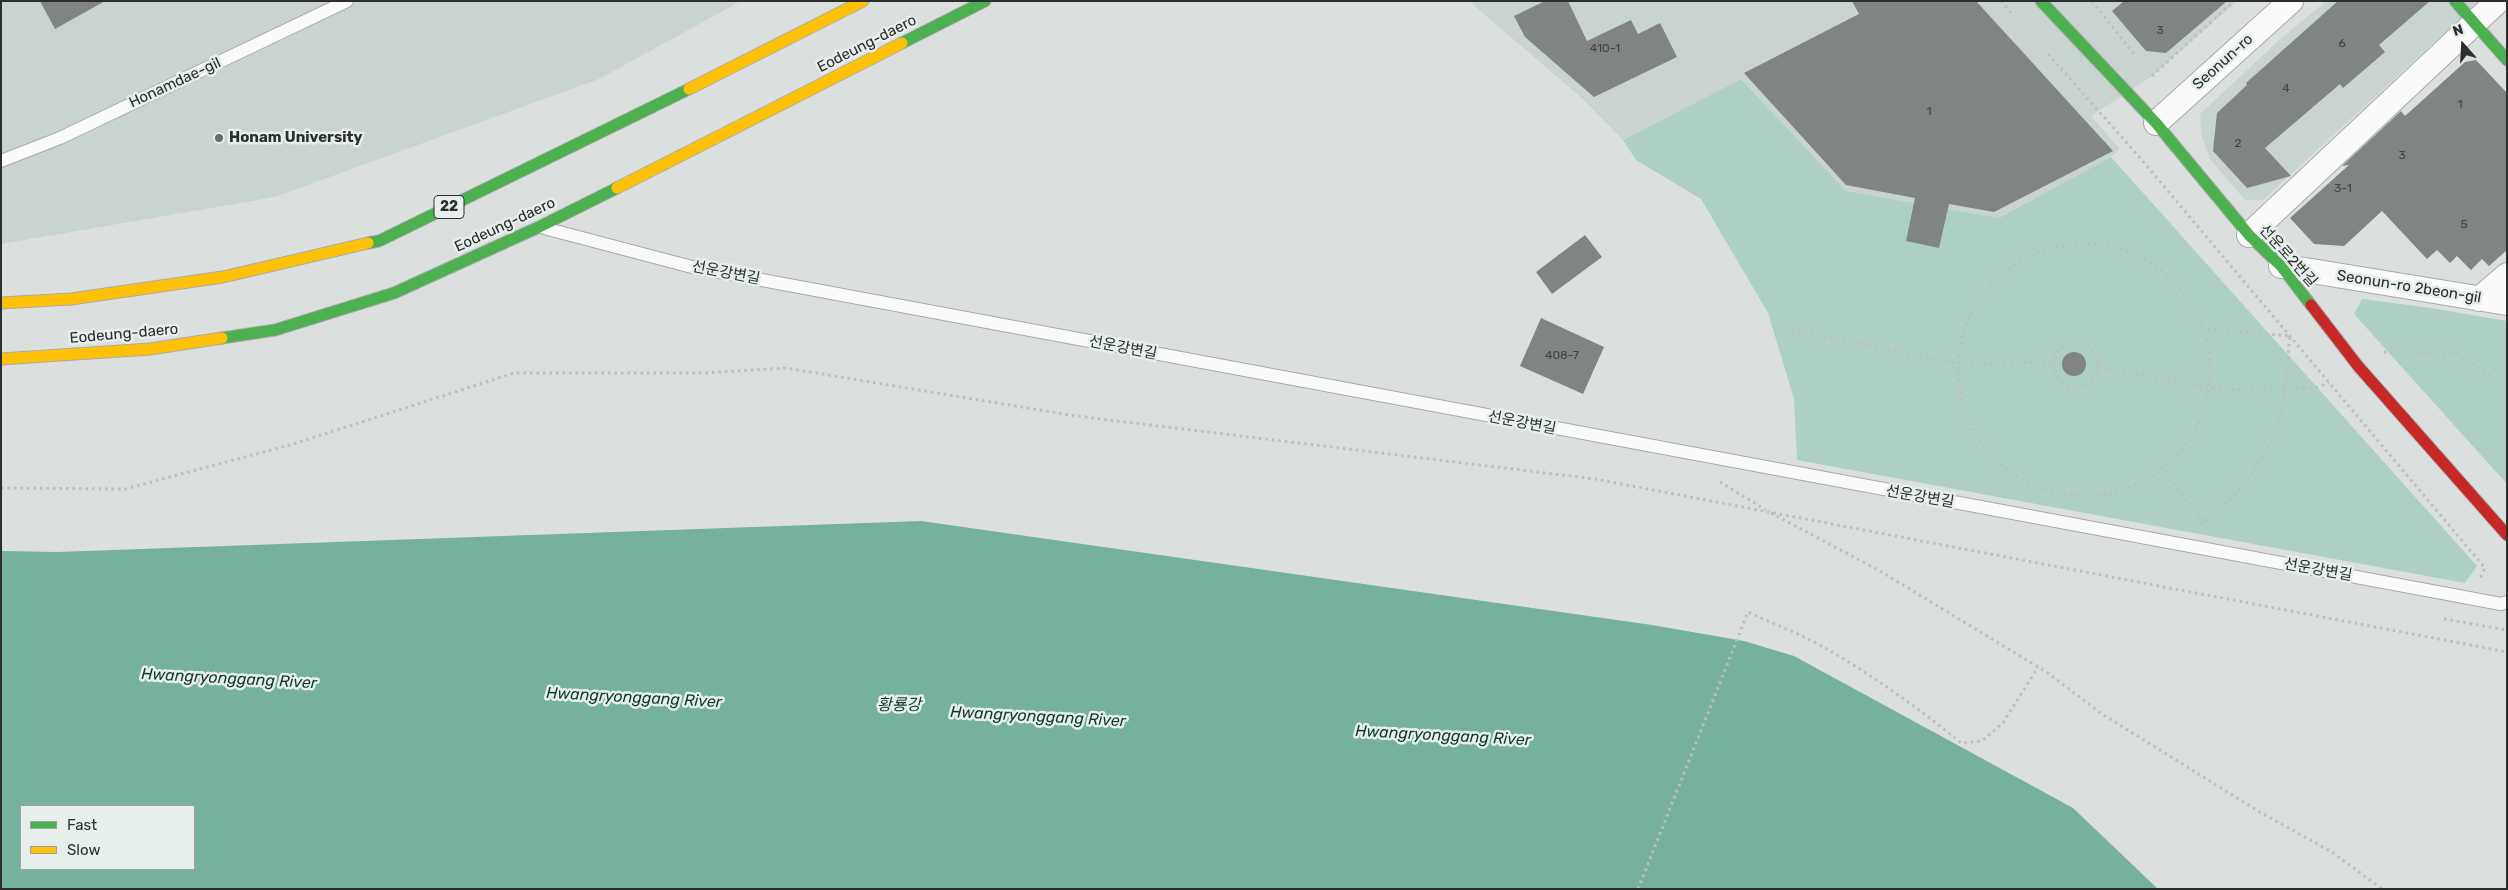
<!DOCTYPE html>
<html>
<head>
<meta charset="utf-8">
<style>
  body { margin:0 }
  #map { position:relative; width:2508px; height:890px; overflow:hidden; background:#dbe0de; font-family:Rubik,sans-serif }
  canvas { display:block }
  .frame { position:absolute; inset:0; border:2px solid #2b2e2d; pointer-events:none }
  .legend { position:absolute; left:20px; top:805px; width:175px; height:65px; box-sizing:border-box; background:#e6efeb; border:1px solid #9ba29f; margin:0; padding:6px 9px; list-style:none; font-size:15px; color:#2b2e2d }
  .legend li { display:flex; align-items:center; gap:10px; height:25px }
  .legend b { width:25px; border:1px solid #9ba29f }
  .north { position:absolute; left:2438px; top:20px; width:50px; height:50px; -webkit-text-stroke:4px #e6efeb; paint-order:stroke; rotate:341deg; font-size:14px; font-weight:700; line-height:20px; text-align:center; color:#2b2e2d }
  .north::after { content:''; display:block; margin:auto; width:18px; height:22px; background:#2b2e2d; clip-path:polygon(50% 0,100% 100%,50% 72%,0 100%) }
</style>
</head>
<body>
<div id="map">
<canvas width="2508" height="890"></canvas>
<div class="frame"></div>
<ul class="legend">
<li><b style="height:6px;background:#4caf50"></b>Fast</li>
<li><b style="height:6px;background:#ffc107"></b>Slow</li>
</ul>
<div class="north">N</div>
</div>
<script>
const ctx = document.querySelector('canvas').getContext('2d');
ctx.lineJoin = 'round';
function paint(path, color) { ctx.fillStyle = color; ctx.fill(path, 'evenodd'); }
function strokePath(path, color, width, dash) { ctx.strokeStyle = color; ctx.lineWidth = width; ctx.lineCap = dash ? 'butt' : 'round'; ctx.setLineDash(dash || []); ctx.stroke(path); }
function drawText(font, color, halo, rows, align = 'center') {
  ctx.font = font + ' Rubik,"Noto Sans KR",sans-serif'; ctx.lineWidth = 5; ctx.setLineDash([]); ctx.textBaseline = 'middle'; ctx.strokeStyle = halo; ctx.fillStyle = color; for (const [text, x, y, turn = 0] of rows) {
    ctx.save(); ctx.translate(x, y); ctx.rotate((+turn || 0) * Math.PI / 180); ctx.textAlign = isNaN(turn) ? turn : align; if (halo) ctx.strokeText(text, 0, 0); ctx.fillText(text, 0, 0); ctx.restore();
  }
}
paint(new Path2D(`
  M1 1H741L599 79 275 197 1 244Z
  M1469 1H2237L2152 76 2091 116 2120 149 2111 157 1999 218 1846 191 1741 79 1623 140 1584 100Z
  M2326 1H2479L2263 200H2245L2210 159 2201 134 2200 114 2276 43Z`), '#c9d3d0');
paint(new Path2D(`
  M1741 79 1846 191 1999 218 2111 157 2477 566 2465 583 1797 460 1794 399 1768 313 1701 199 1636 160 1623 140Z
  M2362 299 2431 308 2507 321V484L2354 314Z`), '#aed0c4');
paint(new Path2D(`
  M921 521 1652 625 1744 641 1794 656 2073 808 2158 889H1V551L57 552ZM21 806H194V869H21Z`), '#76b1a0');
paint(new Path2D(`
  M40 1H105L55 29Z
  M1545 1H1568L1587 41 1631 20 1638 34 1660 23 1677 57 1594 97 1525 37 1514 16Z
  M1852 1H1976L2113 151 1994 212 1949 204 1939 248 1906 241 1915 198 1846 185 1744 73 1859 14Z
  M2124 1H2227L2166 53 2146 51 2112 11Z
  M2338 1H2430L2379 45 2385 52 2343 88 2340 84 2265 148 2291 176 2247 188 2213 151 2217 113 2247 85 2246 83Z
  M2476 60 2507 93V250L2489 266 2482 259 2471 270 2457 256 2450 263 2437 250 2427 259 2382 211 2344 246 2314 244 2290 218 2349 165 2342 166 2401 111 2405 116 2465 62Z
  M1585 235 1602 257 1552 294 1536 272Z
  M1541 318 1604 347 1583 394 1520 366Z
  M2062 364a12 12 0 1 1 24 0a12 12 0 1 1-24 0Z`), '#808483');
const lane = new Path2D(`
  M1 161 60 138 347 1
  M544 228 692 267 2453 595 2501 604 2507 602`);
const street = new Path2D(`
  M2156 123 2291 1
  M2249 235 2498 1
  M2281 266 2507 303
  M2479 299 2507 275`);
const fast = new Path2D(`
  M2041 1 2156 123 2249 235 2281 266 2311 305
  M2455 1 2507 60
  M902 43 985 1
  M368 243 379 241 689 89
  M222 338 275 330 394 293 539 227 617 188`);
const slow = new Path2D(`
  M689 89 863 1
  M617 188 902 43
  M1 303 71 299 223 277 368 243
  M1 359 150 349 222 338`);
const jam = new Path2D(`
  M2311 305 2358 366 2507 535`);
strokePath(lane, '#a8abaa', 14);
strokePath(street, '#a8abaa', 26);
strokePath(fast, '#a8abaa', 13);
strokePath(slow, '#a8abaa', 13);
strokePath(jam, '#a8abaa', 13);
strokePath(new Path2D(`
  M2001 1 2014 16
  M2092 1 2135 55
  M2048 54 2141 159 2485 568 2480 579
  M2152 76 2234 1
  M1958 370a126 126 0 1 1 252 0a126 126 0 1 1-252 0Z
  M1786 329 1959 364 2054 362
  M2054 365a22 22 0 1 1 44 0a22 22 0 1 1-44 0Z
  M2384 352 2452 353 2507 385
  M2097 366 2208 388 2249 390 2317 387 2329 383
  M2161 468 2204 522
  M1720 482 1766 510
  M1 488 125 489 290 445 514 373H704L786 368 1076 416 1595 479 2507 652
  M1771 513 1880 571 2048 673 2102 714 2258 811 2332 852 2382 889
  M2200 525C2230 504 2260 468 2275 434 2285 409 2287 364 2290 336L2205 329
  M2444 619 2507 630
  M1638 889 1748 612C1771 623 1796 632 1818 644 1868 672 1916 706 1961 743L1982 741 2003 723 2038 667`), '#bdbfbf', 3, [2.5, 4]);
strokePath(lane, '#fafafa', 12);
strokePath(street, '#fafafa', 24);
strokePath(fast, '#4caf50', 11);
strokePath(slow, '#ffc107', 11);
strokePath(jam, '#c62828', 11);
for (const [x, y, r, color] of [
  [219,138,5,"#696c6b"]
]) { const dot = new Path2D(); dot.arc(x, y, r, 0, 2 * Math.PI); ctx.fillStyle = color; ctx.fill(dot); strokePath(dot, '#e6efeb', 2); }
drawText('12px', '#404442', null, [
  ["3",2160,31],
  ["6",2342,44],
  ["410-1",1605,49],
  ["4",2286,89],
  ["1",2460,105],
  ["1",1929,112],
  ["2",2238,144],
  ["3",2402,156],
  ["3-1",2343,189],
  ["5",2464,225],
  ["408-7",1562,356]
]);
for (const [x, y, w] of [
  [449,207,30]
]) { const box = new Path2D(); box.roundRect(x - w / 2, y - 11.5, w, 23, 4); ctx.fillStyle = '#e6efeb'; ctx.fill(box); strokePath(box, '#2b2e2d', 1); }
drawText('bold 14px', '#2b2e2d', null, [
  ["22",449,207]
]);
drawText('15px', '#2b2e2d', '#e6efeb', [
  ["Eodeung-daero",867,44,-27],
  ["Seonun-ro",2223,62,-42],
  ["Honamdae-gil",175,83,-25],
  ["Eodeung-daero",505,225,-25],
  ["선운로2번길",2288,256,48],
  ["선운강변길",726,273,11],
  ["Seonun-ro 2beon-gil",2409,287,9],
  ["Eodeung-daero",124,334,-5],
  ["선운강변길",1123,348,11],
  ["선운강변길",1522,423,11],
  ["선운강변길",1920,497,10],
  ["선운강변길",2318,570,10]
]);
drawText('bold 15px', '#2b2e2d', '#e6efeb', [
  ["Honam University",229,138]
], 'left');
drawText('italic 16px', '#13392e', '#e6efeb', [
  ["Hwangryonggang River",229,679,3],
  ["Hwangryonggang River",634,698,3],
  ["황룡강",899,705],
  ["Hwangryonggang River",1038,717,3],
  ["Hwangryonggang River",1443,736,3]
]);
</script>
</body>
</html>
